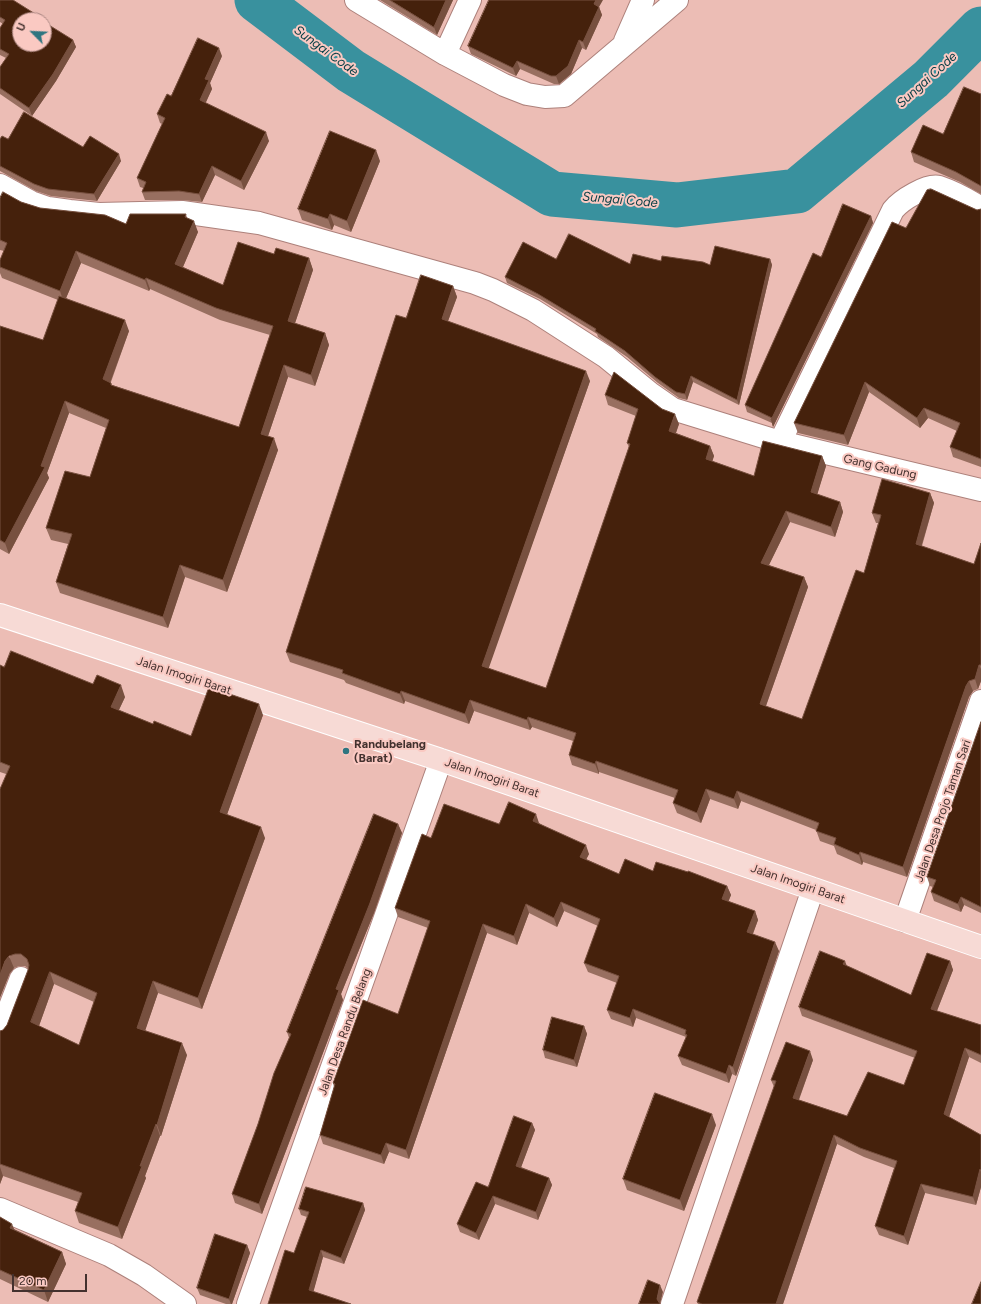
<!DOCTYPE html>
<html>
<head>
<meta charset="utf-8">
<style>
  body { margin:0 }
  #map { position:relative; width:981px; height:1304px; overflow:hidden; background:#ecbdb5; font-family:Figtree,sans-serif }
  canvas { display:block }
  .north { position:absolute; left:12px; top:12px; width:40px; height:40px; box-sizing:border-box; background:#fac9c2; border:1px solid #b18c87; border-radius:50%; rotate:294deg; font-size:11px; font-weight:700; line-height:16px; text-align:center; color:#43312e }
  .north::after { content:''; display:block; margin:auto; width:14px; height:18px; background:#2e7580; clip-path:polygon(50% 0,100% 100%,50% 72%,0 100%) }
  .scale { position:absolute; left:12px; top:1274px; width:75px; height:18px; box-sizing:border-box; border:2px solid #43312e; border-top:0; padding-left:5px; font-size:12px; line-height:14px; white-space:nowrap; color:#43312e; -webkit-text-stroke:3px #fac9c2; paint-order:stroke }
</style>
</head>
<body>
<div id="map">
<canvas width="981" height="1304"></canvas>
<div class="north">U</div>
<div class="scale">20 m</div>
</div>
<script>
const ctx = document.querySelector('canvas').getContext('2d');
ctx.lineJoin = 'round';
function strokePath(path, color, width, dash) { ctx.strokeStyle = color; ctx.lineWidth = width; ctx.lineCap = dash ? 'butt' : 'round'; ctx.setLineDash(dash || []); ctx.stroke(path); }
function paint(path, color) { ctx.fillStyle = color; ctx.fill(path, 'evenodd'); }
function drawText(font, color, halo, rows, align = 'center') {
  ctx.font = font + ' Figtree,sans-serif'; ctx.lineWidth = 4; ctx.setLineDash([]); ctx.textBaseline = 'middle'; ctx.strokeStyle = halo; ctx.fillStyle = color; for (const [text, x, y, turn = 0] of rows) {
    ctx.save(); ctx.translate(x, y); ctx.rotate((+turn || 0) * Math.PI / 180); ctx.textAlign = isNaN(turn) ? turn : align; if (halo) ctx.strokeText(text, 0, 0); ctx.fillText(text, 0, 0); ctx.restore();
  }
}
strokePath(new Path2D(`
  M257 0 351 71 552 194 677 205 797 191 931 79 981 29`), '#39919e', 45);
const minor = new Path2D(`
  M356 0 445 54 504 85 527 94 545 97 564 96 677 0
  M625 41 643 0
  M445 54 470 0
  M0 185 31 202 48 208 70 211 99 214 182 212 259 223 475 283 493 290 533 310 606 357 650 393 673 409 780 442 981 490
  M780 442 893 210C901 200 927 184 939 187 951 191 970 201 981 208
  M905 921 981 701
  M0 1032 21 978
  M0 1209 109 1255 144 1275 185 1304
  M248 1304 441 760
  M672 1304 813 889`);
const major = new Path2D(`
  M0 615 441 760 981 947`);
strokePath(minor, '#ad817b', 24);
strokePath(major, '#fff', 24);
strokePath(minor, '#fff', 22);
strokePath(major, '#f7dad5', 22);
paint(new Path2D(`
  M0 0 20 20 73 40 76 47 56 81 32 116 0 94V67L6 58 0 55V28L3 24 0 22Z
  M380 0H453L437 35Z
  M599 7 602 15 586 50 582 48 571 74 559 84H554L520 69 516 76 471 54 468 46Z
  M222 56 210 83 212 89 205 103 269 141 244 190 215 175 202 202 182 200H145L142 192 143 188 140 187 137 178 162 124 160 123 157 114 171 96Z
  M981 94V194L960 182 914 162 911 152 943 134Z
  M0 139H8L83 147 121 161 97 201 51 196 36 191 0 171Z
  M380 161 351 232 334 225 332 230 302 220 298 209Z
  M0 198 21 202 40 208 126 224 186 214 187 218 198 232 183 267 223 285 274 254 309 258 313 270 295 323 325 333 329 345 315 386 288 377 268 436 278 450 227 592 185 577 168 628 60 593 56 582 68 544 51 540 46 528 90 477 106 428 69 413 47 473 49 478 9 554 0 549V326L43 340 58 300 2 278 0 273V260L4 251 0 250ZM81 263 149 291 150 289 220 320 270 335 239 427 112 385 111 383V382L129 331 66 298Z
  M981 209V467L953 457 950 447 957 431 928 418 920 428 869 392 848 445 798 433 794 423 906 228Z
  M871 216 873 223 773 427 772 423 747 412 745 405 821 257Z
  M556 259 630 264 661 261 710 265 770 259 772 265 739 405 693 382 687 400 679 398 658 383 627 357 598 337 597 334 540 299 507 283 505 277Z
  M453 286 457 297 448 321 590 381 488 668 546 688 629 447 627 443 636 416 608 405 605 395 679 424 676 433 710 446 714 456 712 461 754 476 822 456 826 466 817 494 840 502 843 512 835 537 790 522 769 565 804 577 808 587 766 706 802 719 864 573 878 523H876L872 513 930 493 934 503 922 546 974 564 981 543V681L978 689 973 691 969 697 907 877 863 862 862 865 837 854 834 846 820 841 816 830 741 801 738 809 710 799 701 823 677 813 673 803 675 798 599 772V774L572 765 569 755 573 741 532 727 530 730 474 711 469 724 405 701 404 704 346 683 344 680 290 662 286 652 406 318Z
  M0 665 4 667 93 684 125 697 119 710 153 724 191 736 263 715 227 814 265 838 202 1009 158 993 145 1030 187 1055 161 1136H160L145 1176 146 1178 122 1239 79 1223 75 1211 78 1202 3 1176 0 1184V1031L3 1030 7 1025 29 969 25 966H19L14 968 10 973 6 774 0 772ZM54 984 94 1002 79 1045 39 1026Z
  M981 722V913L964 905 961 912 934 901 931 892 933 887 930 886 927 877Z
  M539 823 589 854 586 859 619 874 653 871 727 886 731 895 728 901 755 911 758 920 753 934 779 951 736 1076 732 1074 729 1083 682 1065 678 1056 686 1037 636 1018 633 1027 611 1019 607 1010 617 983 588 972 584 963 598 926 564 911 557 927 529 913 517 945 487 933 409 1159 389 1152 384 1164 323 1144 320 1135 334 1087 333 1083 398 1014 428 928 398 917 395 908 431 838 499 824Z
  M398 824 402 833 374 913 341 994 343 1000 262 1214 235 1203 232 1194 258 1124 289 1038 287 1032Z
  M950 961 953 970 937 1011 981 1025V1063L969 1057 949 1117 981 1135V1187L976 1205 925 1193 908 1245 879 1235 875 1226 894 1168 864 1157 837 1144 783 1304H698L697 1302 774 1087 771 1080 813 1060 799 1100 847 1116 904 1085 915 1058 802 1016 799 1007 847 966 911 995Z
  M584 1026 587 1034 577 1067 545 1058 543 1050Z
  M532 1123 535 1130 521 1167 549 1178 552 1185 538 1220 495 1204 479 1240 460 1232 457 1224 488 1187Z
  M716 1125 684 1211 627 1190 623 1179Z
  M363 1203 365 1210 344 1264 323 1257 313 1292 268 1304 294 1253 307 1217 301 1215 299 1209Z
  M0 1217 14 1229 62 1252 66 1264 48 1302 0 1279Z
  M247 1245 250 1253 232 1304H226L200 1295 197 1288Z`), '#986f60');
paint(new Path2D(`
  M446 0H453L437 35 434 27Z
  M596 0H603L599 7 602 15 586 50 583 42 594 4Z
  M73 40 76 47 56 81 32 116 29 108Z
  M579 40 582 48 571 74 559 84 556 76Z
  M219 48 222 56 210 83 212 89 203 109 200 100 205 79Z
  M517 61 520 69 516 76 513 68Z
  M266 132 269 141 244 190 241 181Z
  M376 150 380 161 351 232 347 221Z
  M119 154 121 161 97 201 94 194Z
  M212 166 215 175 202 202 199 194Z
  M330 214 334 225 332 230 328 219Z
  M871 216 873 223 773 427 771 420Z
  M194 221 198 232 179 276 175 264Z
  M76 251 81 263 64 303 60 291Z
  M309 258 313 270 292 332 288 321Z
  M770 259 772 265 739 405 737 400Z
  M146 278 150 289 149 291 145 280Z
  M453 286 457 297 445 329 442 319Z
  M125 320 129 331 107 391 103 379Z
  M325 333 329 345 315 386 311 375Z
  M284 365 288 377 265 445 261 434Z
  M586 371 590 381 486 676 482 666Z
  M691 376 693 382 687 400 685 394Z
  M865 382 869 392 848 445 844 435Z
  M65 401 69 413 47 473 49 478 9 554 5 543 41 466Z
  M924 408 928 418 920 428 917 418Z
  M675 414 679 424 673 441 669 431Z
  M274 438 278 450 227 592 223 580Z
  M710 446 714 456 710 469 706 459Z
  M822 456 826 466 815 502 811 492Z
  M930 493 934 503 919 554 916 544Z
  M840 502 843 512 835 537 831 527Z
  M786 511 790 522 765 573 761 563Z
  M180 565 185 577 168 628 163 617Z
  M804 577 808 587 763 714 760 704Z
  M979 665 981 669V681L978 689 975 679Z
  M969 681 973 691 969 697 907 877 903 867 966 686Z
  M121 685 125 697 115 718 111 707Z
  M401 691 405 701 404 704 400 694Z
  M470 700 474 711 469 724 465 714Z
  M259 704 263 715 224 823 220 812Z
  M528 717 532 727 530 730 527 720Z
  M596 761 599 772V774L595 764Z
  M706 789 710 799 701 823 697 813Z
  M737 791 741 801 738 809 734 799Z
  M536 814 539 823 536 830 533 821Z
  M398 824 402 833 374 913 341 994 343 1000 262 1214 259 1204 336 989Z
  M261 827 265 838 202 1009 198 998Z
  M586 845 589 854 583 866 580 857Z
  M860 852 863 862 862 865 859 855Z
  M727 886 731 895 726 908 722 899Z
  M961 897 964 905 961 912 958 904Z
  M561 902 564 911 557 927 554 918Z
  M526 904 529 913 517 945 514 936Z
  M755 911 758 920 750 941 747 932Z
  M483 924 487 933 409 1159 406 1150Z
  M775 942 779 951 736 1076 733 1067Z
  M9 956 14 968 10 973 0 998V975L5 961Z
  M845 961 848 969 843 964Z
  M950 961 953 970 934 1018 931 1009Z
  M50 972 54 984 36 1034 31 1022Z
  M153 981 158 993 142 1040 137 1028Z
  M633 1009 636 1018 633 1027 630 1018Z
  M584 1026 587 1034 577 1067 574 1060Z
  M182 1043 187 1055 161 1136 157 1125Z
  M965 1048 969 1057 947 1123 944 1114Z
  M810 1051 813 1060 796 1107 793 1098Z
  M729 1065 732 1074 729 1083 726 1074Z
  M712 1114 716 1125 684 1211 680 1200Z
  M532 1123 535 1130 519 1173 516 1166Z
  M156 1124 160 1136 145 1176 146 1178 122 1239 118 1227Z
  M834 1135 837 1144 783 1304H776Z
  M386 1143 389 1152 384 1164 381 1155Z
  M0 1167 3 1176 0 1184Z
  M980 1169 981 1172V1187L976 1205 973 1197Z
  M549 1178 552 1185 538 1220 536 1212Z
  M921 1184 925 1193 908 1245 904 1236Z
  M493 1196 495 1204 479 1240 476 1233Z
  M363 1203 365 1210 344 1264 341 1258Z
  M12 1224 17 1236 10 1228Z
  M247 1245 250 1253 232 1304H231L229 1299Z
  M321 1250 323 1257 312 1297 309 1290Z
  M62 1252 66 1264 48 1302 44 1290Z
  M660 1285 663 1292 660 1304H659L657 1299Z`), '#77503f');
const building = new Path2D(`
  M0 0H13L40 17 39 19 41 20H20V44H44V22L73 40 53 74 29 108 0 88V67L9 54 0 49V28L5 20 0 17Z
  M390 0H446L434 27Z
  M489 0H596L594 4 599 7 583 42 579 40 568 66 556 76H551L517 61 513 68 468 46Z
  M198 38 219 48 205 79 209 80 200 100 266 132 241 181 212 166 199 194 179 191 142 192 146 182 137 178 165 118 157 114 167 94 171 96Z
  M964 87 981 94V186L956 172 911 152 923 125 943 134Z
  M24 112 83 147 90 136 119 154 94 194 48 189 34 184 0 166V139L2 136 8 139Z
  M330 131 376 150 347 221 330 214 328 219 298 209Z
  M931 189 977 210 981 209V459L950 447 960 423 924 408 917 418 865 382 844 435 794 423 892 222 906 228 927 190Z
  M3 192 21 202 40 208 105 215 126 224 130 214H186L185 217 194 221 175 264 223 285 238 242 274 254 276 248 309 258 288 321 325 333 311 375 284 365 261 434 274 438 223 580 180 565 163 617 56 582 72 534 46 528 65 471 90 477 109 420 65 401 41 466 45 467 5 543 0 540V326L43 340 59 296 125 320 103 379 111 383V385L239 427 273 326 216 308 146 278 145 280 76 251 60 291 0 267V260L7 243 0 240V198Z
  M843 204 871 216 771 420 772 418 745 405 813 253 821 257Z
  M569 234 630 264 633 254 661 261 662 256 703 262 710 265 715 246 770 259 737 400 691 376 685 394 676 392 655 377 625 351 595 331 596 329 538 294 505 277 523 242 556 259Z
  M421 275 453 286 442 319 586 371 482 666 546 688 630 444 627 443 638 409 605 395 614 372 662 409 675 414 669 431 710 446 706 459 754 476 763 441 822 456 811 492 840 502 831 527 786 511 761 563 804 577 760 704 802 719 856 570 864 573 881 515 872 513 882 479 930 493 916 544 974 564 981 543V665H979L975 679 969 681 966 686 903 867 860 852 859 855 834 844 836 838 816 831 819 823 737 791 734 799 706 789 697 813 673 803 678 790 596 761 595 764 569 755 576 733 528 717 527 720 470 700 465 714 401 691 400 694 342 673 343 670 286 652 396 315 406 318Z
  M11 651 93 684 97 675 121 685 111 707 153 724 154 721 191 736 209 687 259 704 220 812 261 827 198 998 153 981 137 1028 182 1043 157 1125 156 1124 140 1166H142L118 1227 75 1211 82 1193 0 1164V1031L3 1030 7 1025 28 970 29 965 27 959 21 954H15L9 956 5 961 0 975V789L10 766 0 762V665L4 667ZM50 972 97 993 79 1045 31 1022Z
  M981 722V907L961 897 958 904 931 892 936 880 927 877Z
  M509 802 536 814 533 821 586 845 580 857 619 874 625 859 653 871 656 862 688 872V871L727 886 722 899 755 911 747 932 775 942 733 1067 729 1065 726 1074 678 1056 687 1035 685 1034 686 1030 633 1009 630 1018 607 1010 619 976 584 963 600 919 561 902 554 918 526 904 514 936 483 924 406 1150 386 1143 381 1155 320 1135 335 1084 333 1083 363 1000 398 1014 430 921 395 908 422 834 431 838 444 804 499 824Z
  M374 814 398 824 370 903 336 989 339 990 259 1204 232 1194 258 1124 274 1073 291 1034 287 1032Z
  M820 951 845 961 843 964 911 995 927 953 950 961 931 1009 981 1025V1055L965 1048 944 1114 981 1135V1170L980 1169 973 1197 921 1184 904 1236 875 1226 897 1161 860 1148 834 1135 776 1304H702L697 1302 776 1081 771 1080 786 1042 810 1051 793 1098 847 1116 868 1072 904 1085 917 1051 799 1007Z
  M552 1017 584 1026 574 1060 543 1050Z
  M655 1093 712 1114 680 1200 623 1179Z
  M514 1116 532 1123 516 1166 549 1178 536 1212 493 1196 476 1233 457 1224 476 1182 488 1187Z
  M306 1187 363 1203 341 1258 321 1250 309 1290 351 1304H268L285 1250 294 1253 309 1212 299 1209Z
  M0 1217 12 1224 10 1228 62 1252 44 1290 0 1270Z
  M215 1234 247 1245 229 1299 197 1288Z
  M648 1280 660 1285 657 1299 660 1304H639Z
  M981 1282V1304H972Z`);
paint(building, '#45210c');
strokePath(building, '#77503f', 1);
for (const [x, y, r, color] of [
  [346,751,4,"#2e7580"]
]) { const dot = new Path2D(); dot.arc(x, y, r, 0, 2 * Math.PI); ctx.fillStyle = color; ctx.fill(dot); strokePath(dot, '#fac9c2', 1.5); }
drawText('12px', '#43312e', '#fac9c2', [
  ["Gang Gadung",880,467,13],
  ["Jalan Imogiri Barat",184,676,18],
  ["Jalan Imogiri Barat",492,778,19],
  ["Jalan Desa Projo Taman Sari",943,811,-71],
  ["Jalan Imogiri Barat",798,884,19],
  ["Jalan Desa Randu Belang",345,1032,-70]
]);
drawText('bold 12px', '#43312e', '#fac9c2', [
  ["Randubelang",354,744],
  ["(Barat)",354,758]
], 'left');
drawText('italic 13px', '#053d44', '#fac9c2', [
  ["Sungai Code",326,51,36],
  ["Sungai Code",927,80,-42],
  ["Sungai Code",620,200,5]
]);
</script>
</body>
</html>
